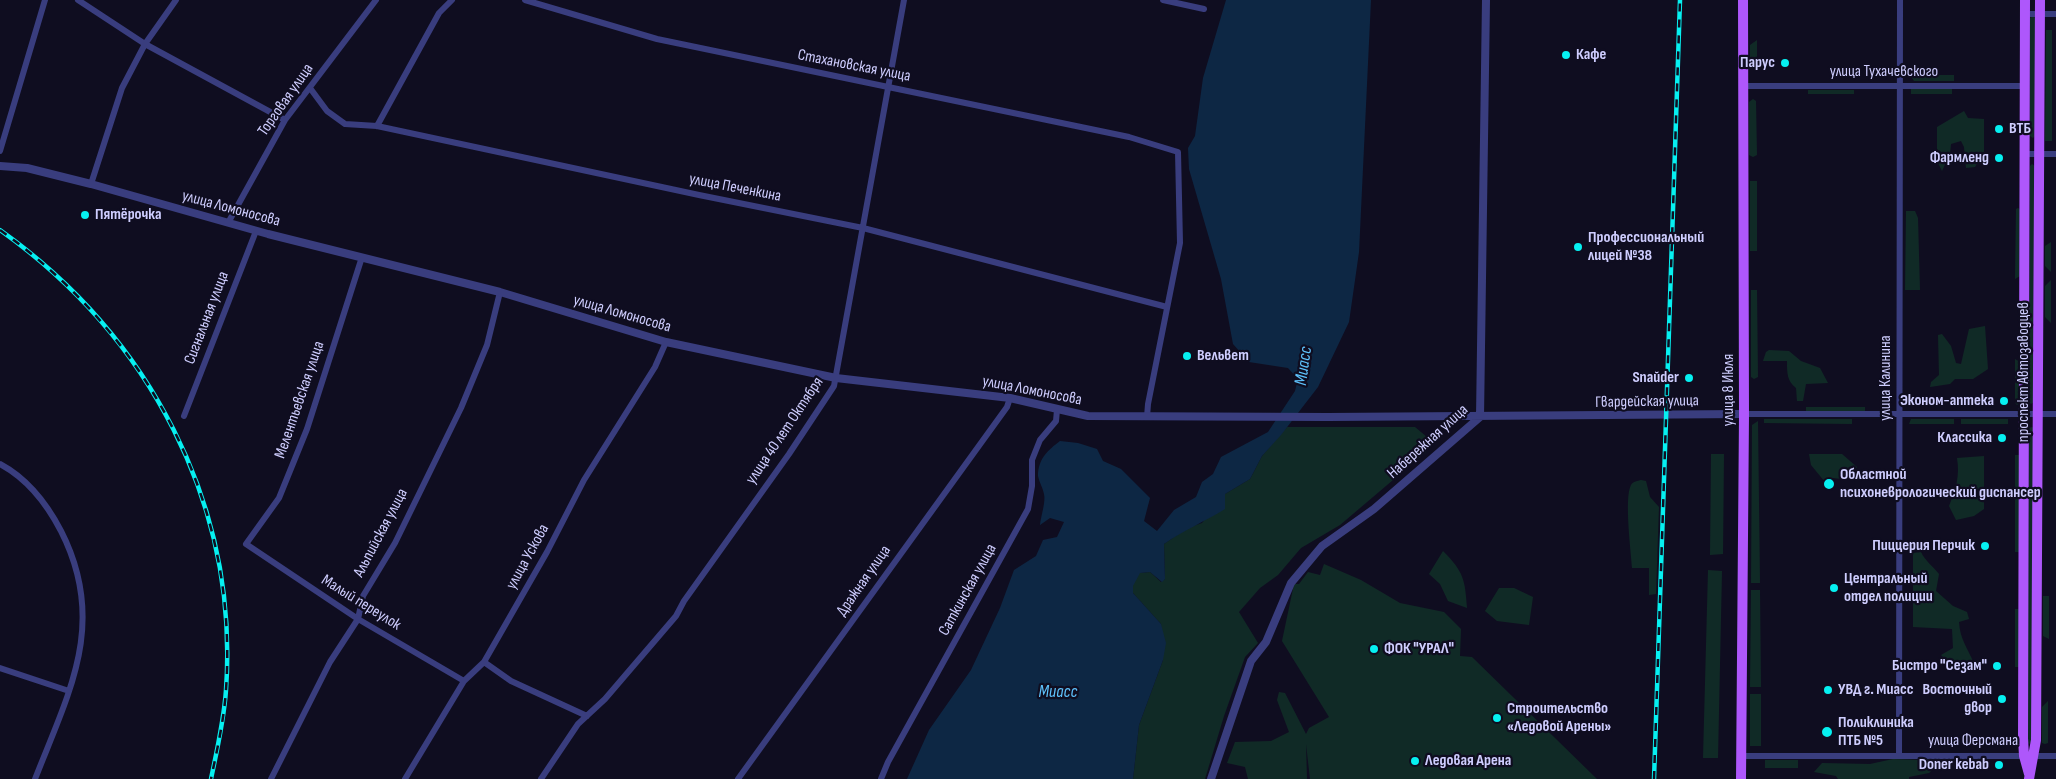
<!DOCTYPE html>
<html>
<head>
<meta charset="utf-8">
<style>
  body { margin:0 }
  canvas { display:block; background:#0f0d20 }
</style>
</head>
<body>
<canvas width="2056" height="779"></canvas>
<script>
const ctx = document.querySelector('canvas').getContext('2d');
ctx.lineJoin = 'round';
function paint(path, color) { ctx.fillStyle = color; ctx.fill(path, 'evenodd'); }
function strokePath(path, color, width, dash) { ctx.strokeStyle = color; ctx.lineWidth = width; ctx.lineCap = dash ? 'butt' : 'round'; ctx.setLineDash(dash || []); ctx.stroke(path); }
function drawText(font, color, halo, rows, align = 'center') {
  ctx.font = font + ' "Sofia Sans Condensed",sans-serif'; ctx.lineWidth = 4.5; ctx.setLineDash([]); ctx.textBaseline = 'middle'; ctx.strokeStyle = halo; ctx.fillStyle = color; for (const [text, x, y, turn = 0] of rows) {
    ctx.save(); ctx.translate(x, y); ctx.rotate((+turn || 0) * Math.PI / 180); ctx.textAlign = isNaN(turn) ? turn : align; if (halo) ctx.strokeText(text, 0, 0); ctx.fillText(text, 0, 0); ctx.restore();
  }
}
paint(new Path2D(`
  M2033 16 2035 18V136L2033 138 2030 136V18Z
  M2046 30H2052V141H2045Z
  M1757 40V66L1755 67 1750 65V45Z
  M1910 75H1954V81H1914Z
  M1911 89H1952V94H1911Z
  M1808 90H1854V94H1808Z
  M1753 99 1756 101 1757 155 1753 157 1749 155V102Z
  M1964 111 1968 118 1984 119V153L1975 167 1966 168 1964 147 1961 141 1951 144 1950 154 1942 171 1937 161V127Z
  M2032 164 2035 166 2034 402 2031 404 2029 402 2030 166Z
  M1750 181H1757V251H1750Z
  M2018 208 2020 209V276L2015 279 2016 209Z
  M1906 211H1915L1918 218 1920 290H1905Z
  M2051 242V272L2045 266V246Z
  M2051 280V323L2045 317V286Z
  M1751 290H1757L1758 377 1754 379 1751 377Z
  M1985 326 1988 369 1973 379H1955L1950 384 1930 387 1931 382 1939 375 1938 335 1942 334 1951 346 1956 363 1961 364 1969 329Z
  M1769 350 1789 351 1801 361 1820 368 1828 383 1806 384 1803 401H1797L1796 388C1787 381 1787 373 1787 361H1763L1766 352Z
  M2015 359 2020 362V403L2017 405 2015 403Z
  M1806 407H1865V412H1806Z
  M1764 419H1852V424L1764 423Z
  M1911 419H1954V424H1909Z
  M1961 419H2008V424H1961Z
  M1758 421 1760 583H1751L1752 425Z
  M1287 427H1415L1427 437 1429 443 1426 452 1340 525 1301 548 1278 575 1260 588 1239 612 1258 643 1245 657 1224 716 1205 779H1133L1139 725 1163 660 1161 624 1133 593 1132 586 1139 573 1150 572 1161 582 1165 579 1164 544 1187 528 1202 523 1225 494 1250 479 1262 456Z
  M2032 427 2034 428 2032 742 2029 744 2027 742 2029 428Z
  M1711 454H1724L1723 554 1710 555Z
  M1809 454H1842L1857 467 1850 480 1833 478 1825 482 1811 465Z
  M2015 455H2020V552H2015Z
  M1984 456V509L1974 516 1956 520 1949 506C1956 489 1960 476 1957 458Z
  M1641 480 1646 481 1650 497 1659 507 1656 594 1649 595V568H1632C1631 551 1624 498 1631 485 1633 481 1638 481 1641 480Z
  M1443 551C1464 572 1465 580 1467 608L1448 601 1440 584 1429 574Z
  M1921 552C1925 561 1933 566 1939 574L1936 591 1953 606 1967 612 1969 619 1959 622C1960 640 1968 648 1974 664L1947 661 1941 655 1953 648 1952 629 1913 627V553Z
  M1324 564 1361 580 1400 603 1444 612 1461 629 1460 656 1472 657 1597 779H1310L1306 744 1307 779H1248L1245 767 1227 763 1235 742 1271 741 1289 732 1277 700 1279 692 1285 693 1306 734 1309 728 1329 717 1282 641 1294 584H1299L1308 572 1320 575Z
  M1708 570 1722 571 1718 758H1703Z
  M1499 588H1514L1533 597 1529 625 1497 621 1485 611Z
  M1751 590H1760L1761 687H1750Z
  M2043 596H2049V639L2043 636Z
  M2015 609H2020L2019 667H2015Z
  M1750 694H1761V746H1750Z
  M2048 701V743L2045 744 2042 743V707Z
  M1935 754 1939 765 1929 773 1909 777V779H1838L1836 776 1814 772 1822 763 1870 764 1893 759 1921 760Z
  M1765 760H1798V768H1765Z`), '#102a26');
paint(new Path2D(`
  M1226 0H1371L1359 252 1349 322 1318 387 1281 435 1262 456 1250 479 1225 494V509C1204 522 1184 530 1164 544L1165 579 1162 582 1150 572 1140 573 1133 586V593L1161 624 1166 643 1163 660 1139 725 1133 779H907L929 730 971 670 1000 608 1014 570 1036 556 1043 540 1057 537 1064 522 1050 518 1040 525C1041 516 1046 501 1044 494 1043 488 1039 482 1038 476 1038 459 1048 450 1060 441L1078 443 1097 449 1103 461 1121 469 1150 498 1144 521 1157 531 1174 510 1196 497 1202 482 1213 474 1221 457 1268 432 1295 391 1298 379 1288 368 1249 362 1233 344 1221 279 1189 169 1188 148 1195 136 1203 78Z`), '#0d2744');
strokePath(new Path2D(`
  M78 0 145 44 285 120
  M525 0 657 39 1129 137 1178 152 1180 243 1148 404 1147 417
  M1163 0 1204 9
  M2025 14H2056
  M1742 86H2025
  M310 88 327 111 345 124 377 126 699 195 863 228 1167 307
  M377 126 439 13 452 0
  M0 151 45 0
  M2026 154H2056
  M91 184 122 88 145 44 176 0
  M228 223 285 120 376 0
  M362 257 307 429 279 498 246 544 358 619 464 681
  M1744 414H2056
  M184 416 256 231
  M0 464C28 479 47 504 61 531 108 623 69 692 35 779
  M484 662 511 681 587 716
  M0 668 69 691
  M1741 756H2024
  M1899 756 1900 0
  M2035 756H2056
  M271 779 330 662 358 619 363 596 395 543 461 408 487 345 500 292
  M405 779 464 681 484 662 547 552 584 480 655 367 666 342
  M541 779 578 724 605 699 676 616 684 601 789 454 834 386 904 0
  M738 779 1007 407 1010 398
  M881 779 888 762 1028 509 1032 486V460L1040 440 1056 421 1057 410`), '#393d7e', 6);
strokePath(new Path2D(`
  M0 166 27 168 91 184 268 234 500 292 666 342 836 378 1010 398 1088 416 1328 417 1744 414
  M1211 779 1251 661 1266 642 1291 583 1322 546 1374 509 1480 417 1486 0`), '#393d7e', 8);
strokePath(new Path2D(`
  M2025 0 2023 738 2024 756 2029 774
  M1741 779 1744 414 1743 0
  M2029 779 2036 740 2040 0`), '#ae57fb', 10);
const rail = new Path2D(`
  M0 230C149 336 239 504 226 690 224 720 217 750 211 779
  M1654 779 1680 0`);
strokePath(rail, '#06f0f1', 4.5);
strokePath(rail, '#0f0d20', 2.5, [8]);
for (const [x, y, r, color] of [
  [1566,55,5,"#06f0f1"],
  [1785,63,5,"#06f0f1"],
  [1999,129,5,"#06f0f1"],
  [1999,158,5,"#06f0f1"],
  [85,215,5,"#06f0f1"],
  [1578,247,5,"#06f0f1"],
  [1187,356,5,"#06f0f1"],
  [1689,378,5,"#06f0f1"],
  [2004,401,5,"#06f0f1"],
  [2002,438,5,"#06f0f1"],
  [1829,484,6,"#06f0f1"],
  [1985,546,5,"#06f0f1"],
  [1834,588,5,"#06f0f1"],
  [1374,649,5,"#06f0f1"],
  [1997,666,5,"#06f0f1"],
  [1828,690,5,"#06f0f1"],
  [2002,699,5,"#06f0f1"],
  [1497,718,5,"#06f0f1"],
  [1827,732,6,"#06f0f1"],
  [1415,761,5,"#06f0f1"],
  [1999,765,5,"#06f0f1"]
]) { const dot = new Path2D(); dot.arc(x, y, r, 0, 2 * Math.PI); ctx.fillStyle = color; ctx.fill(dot); strokePath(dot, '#0f0d20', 2); }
drawText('bold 16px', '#cecdfe', '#0f0d20', [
  ["Кафе",1576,55],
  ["Парус",1775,63,"right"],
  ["ВТБ",2009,129],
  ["Фармленд",1989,158,"right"],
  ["Пятёрочка",95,215],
  ["Профессиональный",1588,238],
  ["лицей №38",1588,256],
  ["Вельвет",1197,356],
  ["Sпайder",1679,378,"right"],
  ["Эконом-аптека",1994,401,"right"],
  ["Классика",1992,438,"right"],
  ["Областной",1840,475],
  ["психоневрологический диспансер",1840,493],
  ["Пиццерия Перчик",1975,546,"right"],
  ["Центральный",1844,579],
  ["отдел полиции",1844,597],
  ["ФОК \"УРАЛ\"",1384,649],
  ["Бистро \"Сезам\"",1987,666,"right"],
  ["УВД г. Миасс",1838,690],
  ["Восточный",1992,690,"right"],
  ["двор",1992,708,"right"],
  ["Строительство",1507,709],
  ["«Ледовой Арены»",1507,727],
  ["Поликлиника",1838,723],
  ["ПТБ №5",1838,741],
  ["Ледовая Арена",1425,761],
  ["Doner kebab",1989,765,"right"]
], 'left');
drawText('16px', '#cecdfe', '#0f0d20', [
  ["Стахановская улица",854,66,11],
  ["улица Тухачевского",1884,72],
  ["Торговая улица",286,100,-55],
  ["улица Печенкина",735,188,11],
  ["улица Ломоносова",231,209,15],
  ["улица Ломоносова",622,314,16],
  ["Сигнальная улица",207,318,-69],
  ["проспект Автозаводцев",2024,372,-90],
  ["улица Калинина",1886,378,-90],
  ["улица 8 Июля",1729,390,-90],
  ["улица Ломоносова",1032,391,11],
  ["Мелентьевская улица",300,400,-71],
  ["Гвардейская улица",1647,402,-1],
  ["улица 40 лет Октября",785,431,-56],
  ["Набережная улица",1428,442,-42],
  ["Альпийская улица",381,533,-62],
  ["улица Ускова",528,557,-61],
  ["Дражная улица",864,581,-55],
  ["Саткинская улица",968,590,-61],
  ["Малый переулок",361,603,32],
  ["улица Ферсмана",1973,741]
]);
drawText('italic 18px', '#5ec1fb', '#0f0d20', [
  ["Миасс",1304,366,-82],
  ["Миасс",1058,692]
]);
</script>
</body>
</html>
